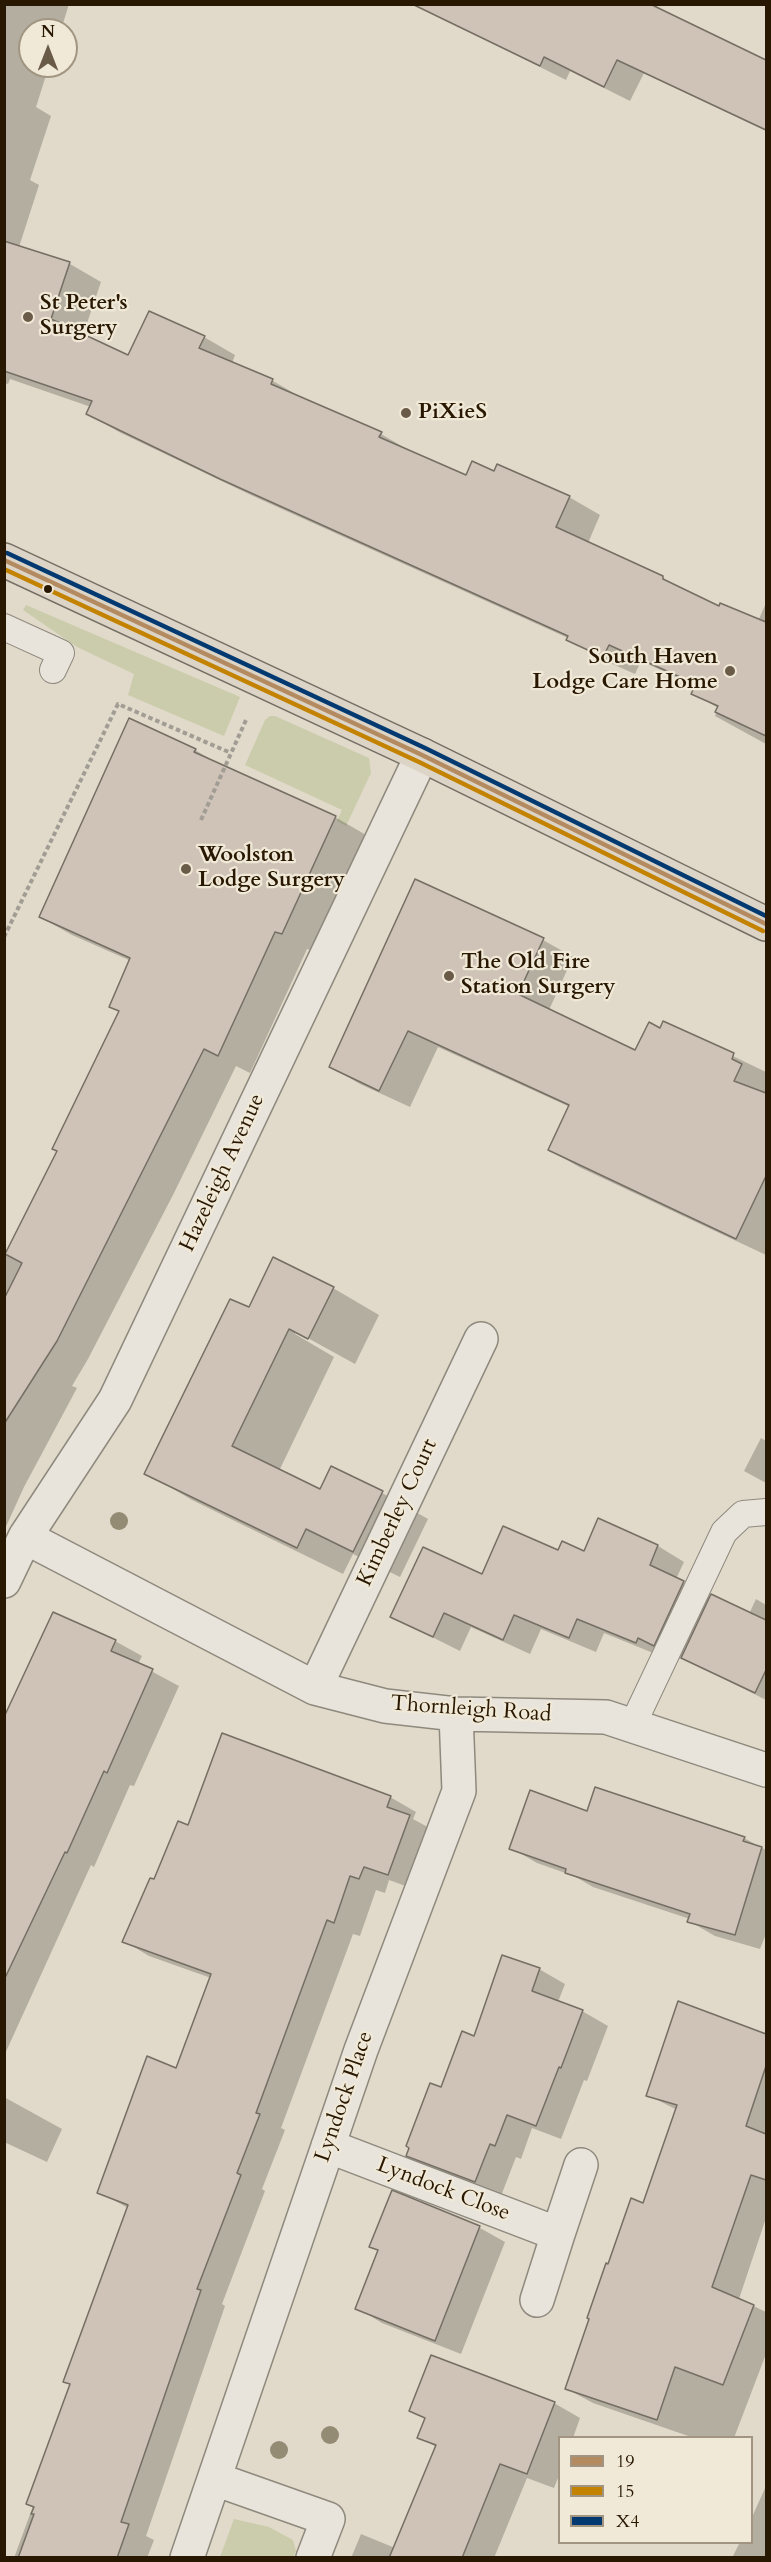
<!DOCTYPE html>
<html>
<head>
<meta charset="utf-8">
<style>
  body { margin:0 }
  #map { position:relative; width:771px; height:2562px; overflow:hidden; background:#e1daca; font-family:Cardo,serif }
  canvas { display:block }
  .frame { position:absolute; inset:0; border:6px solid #281701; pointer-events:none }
  .legend { position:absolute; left:558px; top:2436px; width:195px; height:108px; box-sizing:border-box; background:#f1e9d7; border:2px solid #a19581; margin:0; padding:8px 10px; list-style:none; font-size:18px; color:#281701 }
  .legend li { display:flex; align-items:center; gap:12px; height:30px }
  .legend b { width:30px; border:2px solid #a19581 }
  .north { position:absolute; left:18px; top:18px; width:60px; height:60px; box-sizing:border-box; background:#f1e9d7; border:2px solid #a19581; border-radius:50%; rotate:0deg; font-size:16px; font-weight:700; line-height:24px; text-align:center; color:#281701 }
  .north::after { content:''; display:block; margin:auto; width:21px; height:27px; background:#695b47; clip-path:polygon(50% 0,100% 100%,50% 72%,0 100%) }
</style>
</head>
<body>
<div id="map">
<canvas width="771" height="2562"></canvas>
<div class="frame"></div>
<ul class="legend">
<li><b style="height:8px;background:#b48b60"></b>19</li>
<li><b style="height:8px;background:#c38200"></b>15</li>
<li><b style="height:8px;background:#013970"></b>X4</li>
</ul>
<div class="north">N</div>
</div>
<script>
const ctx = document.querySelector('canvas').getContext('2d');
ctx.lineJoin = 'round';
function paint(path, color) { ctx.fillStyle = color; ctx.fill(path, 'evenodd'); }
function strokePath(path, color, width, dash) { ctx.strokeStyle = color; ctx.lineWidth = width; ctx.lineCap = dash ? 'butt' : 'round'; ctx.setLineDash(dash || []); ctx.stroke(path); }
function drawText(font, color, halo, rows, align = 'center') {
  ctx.font = font + ' Cardo,serif'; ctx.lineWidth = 4.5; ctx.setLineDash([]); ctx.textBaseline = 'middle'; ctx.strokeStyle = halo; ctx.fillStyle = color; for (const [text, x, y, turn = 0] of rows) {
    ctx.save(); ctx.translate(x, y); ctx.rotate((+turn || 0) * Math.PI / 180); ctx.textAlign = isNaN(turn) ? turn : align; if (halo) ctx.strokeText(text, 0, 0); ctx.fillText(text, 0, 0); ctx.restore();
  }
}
paint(new Path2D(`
  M26 605 240 697 224 736 128 695 134 674 77 647 23 610Z
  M270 716H275L369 758 371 773 346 826 337 821 342 810 245 765 265 720Z
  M234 2519 269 2527 293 2540 296 2551 293 2557H220Z`), '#caccab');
paint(new Path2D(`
  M4 4H69L61 30H30V66H49L36 107 51 116 30 180 39 185 19 247 70 264 101 282 83 335 129 357 204 337 235 355 232 363 273 381 304 399 381 434 412 452 467 477 495 473 569 497 600 515 588 543 662 578 719 608 758 621 766 603V744L715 716 718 708 693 693 695 690 689 683 641 661 635 674 599 658 568 638 253 496 119 432 88 414 91 407 10 379 8 384 4 383Z
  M414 4H653L678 20 766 62V131L644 73 630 101 570 71 566 80Z
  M195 750 227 769 335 817 366 835 314 951 307 949 250 1073 236 1066 174 1193 88 1359 72 1386 77 1388 24 1487 4 1531V1258L59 1151 120 1012 131 961 72 935 40 917Z
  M416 881 543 940 573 957 549 1010 636 1052 661 1030 664 1023 766 1072V1255L579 1167 550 1150 570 1107 438 1047 410 1107 360 1084 331 1067Z
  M333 1288 379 1315 355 1364 295 1331V1334L334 1357 279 1471 320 1491 382 1493 428 1519 400 1577 353 1554 343 1574 192 1500 146 1473 249 1309Z
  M761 1438 766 1441V1483L744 1471Z
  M599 1520 658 1546 684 1562 676 1579 711 1598 749 1614 756 1599 766 1605V1700L681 1657 680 1659 665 1652 663 1657 604 1633 596 1652 541 1629 530 1654 471 1627 460 1651 392 1617 483 1576 559 1552 585 1553Z
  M54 1614 115 1641 142 1656 138 1664 179 1686 134 1786 130 1785 94 1867 91 1865 4 2056V1718Z
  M390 1797 416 1812 413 1819 435 1831 414 1889 389 1880 385 1893 376 1890 360 1936 353 1934 281 2128 285 2130 262 2189 265 2191 222 2304 225 2306 146 2536 154 2540 147 2558H14L33 2506 128 2208 99 2192 177 2070 211 1978 149 1956 124 1941 155 1881 189 1827Z
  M588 1813 744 1838 766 1850V1934L760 1949 715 1936 689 1921 690 1919 593 1887 574 1876 537 1863 511 1848Z
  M539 1969 565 1984 558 2002 582 2011 608 2026 587 2081 584 2080 561 2139 532 2128 521 2159 516 2157 501 2196 433 2170 408 2155 442 2089 475 2038Z
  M679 2003 766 2035V2218L739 2299 766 2312V2354L734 2438H694L593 2403 567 2389 609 2266 644 2204 677 2110 648 2095Z
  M4 2097 62 2129 47 2162 4 2142Z
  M393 2192 480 2228 505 2242 461 2354 382 2323 357 2308 379 2251 371 2246Z
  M554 2403 580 2418 573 2438H560V2473L554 2488 527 2478 494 2558H351L361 2534 395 2548 436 2447 419 2437 426 2419 411 2410Z
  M766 2486V2558H732L740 2542H752V2517Z`), '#0003');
const building = new Path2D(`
  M412 4H650L766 60V130L617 60 604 87 544 57 540 66Z
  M4 241 70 262 51 319 128 355 149 311 205 336 199 348 273 379 271 384 382 432 379 437 466 475 472 461 494 471 497 464 570 496 556 527 663 576V579L719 606 720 603 766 622V736L715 712 718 706 691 694 693 690 686 686 689 681 609 645 603 657 566 640 568 636 220 479 86 414 92 401 4 371Z
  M129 718 196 749 194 752 336 816 282 934 275 932 218 1056 204 1049 57 1341 4 1424V1299L22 1263 5 1254 57 1151 52 1149 119 1011 109 1007 130 958 39 917Z
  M415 879 544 938 518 994 635 1050 649 1022 660 1028 663 1021 734 1053 732 1059 742 1064 734 1081 766 1093V1176L736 1239 548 1150 569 1105 408 1031 379 1091 329 1067Z
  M273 1257 334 1287 308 1339 289 1329 232 1446 320 1489 331 1466 383 1491 353 1552 306 1529 297 1548 144 1474 230 1299 249 1307Z
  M598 1518 658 1545 650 1565 684 1581 654 1646 638 1638 636 1643 577 1619 569 1638 514 1615 503 1640 444 1613 433 1637 390 1617 423 1547 482 1574 503 1526 558 1550 562 1541 584 1551Z
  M711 1594 766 1620V1670L755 1693 681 1658Z
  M53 1612 116 1640 111 1651 153 1669 107 1773 104 1771 67 1853 65 1852 4 1980V1717Z
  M222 1733 391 1796 387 1807 410 1815 388 1875 364 1867 359 1879 350 1876 334 1923 327 1920 256 2113 260 2114 237 2173 241 2175 197 2289 201 2290 121 2522 129 2524 117 2558H18L34 2514H31L34 2507 26 2504 70 2384 63 2382 128 2205 97 2193 147 2056 176 2068 211 1974 122 1942 150 1878 154 1879 178 1821 188 1825Z
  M595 1787 745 1837 743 1841 762 1847 735 1935 687 1922 690 1914 565 1873 566 1869 509 1849 530 1790 587 1811Z
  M502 1955 540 1968 532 1991 583 2010 561 2068 559 2067 536 2126 507 2115 495 2146 490 2144 475 2182 406 2156 409 2148 406 2146 430 2083 441 2087 462 2031 474 2036Z
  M678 2001 766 2034V2066L746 2126 766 2134V2180L751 2175 712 2287 754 2305 723 2385 675 2367 657 2420 565 2389 589 2319 587 2318 606 2263 608 2264 631 2198 643 2203 677 2105 646 2096Z
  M392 2190 480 2226 435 2341 355 2309 378 2250 369 2247Z
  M431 2355 555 2402 527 2474 500 2464 462 2558H389L436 2445 417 2438 425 2418 409 2411Z`);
paint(building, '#cfc2b7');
strokePath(building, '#746e63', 1.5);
const service = new Path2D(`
  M4 627 61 653 53 670
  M633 1724 724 1532 743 1514 766 1512`);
const minor = new Path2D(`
  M25 1537 315 1688 385 1706 456 1714 606 1717 766 1770
  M4 1581 25 1537 115 1400 422 755
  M315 1688 481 1339
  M328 2146 558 2234 537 2300
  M558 2234 581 2165
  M215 2479 328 2519 313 2558
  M187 2558 361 2050 459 1791 456 1714`);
const primary = new Path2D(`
  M4 560 422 755 766 924`);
strokePath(service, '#8e897d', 28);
strokePath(minor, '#8e897d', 36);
strokePath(primary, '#746e63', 36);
strokePath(new Path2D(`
  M201 820 246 720
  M4 937 118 704 231 753`), '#a29d94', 4, [4.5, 3]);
strokePath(service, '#e8e4dc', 26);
strokePath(minor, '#e8e4dc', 33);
strokePath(primary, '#dbd4c7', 33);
strokePath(new Path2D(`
  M4 560 422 755 766 924`), '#b48b60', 4.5);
strokePath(new Path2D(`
  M4 569 419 762 763 931`), '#c38200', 4.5);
strokePath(new Path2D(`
  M7 553 425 748 766 916`), '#013970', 4.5);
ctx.fillStyle = '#938b73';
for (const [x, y] of [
  [119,1521],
  [330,2435],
  [279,2450]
]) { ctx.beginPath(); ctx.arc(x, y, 9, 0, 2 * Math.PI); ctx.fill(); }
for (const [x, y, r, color] of [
  [28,317,6,"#695b47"],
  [406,413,6,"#695b47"],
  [48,589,5,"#281701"],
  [730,671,6,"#695b47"],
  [186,869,6,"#695b47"],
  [449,976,6,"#695b47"]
]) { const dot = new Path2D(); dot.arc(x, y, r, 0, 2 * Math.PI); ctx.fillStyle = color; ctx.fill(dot); strokePath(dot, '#f1e9d7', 2); }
drawText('bold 22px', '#281701', '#f1e9d7', [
  ["St Peter's",40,304],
  ["Surgery",40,329],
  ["PiXieS",418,413],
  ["South Haven",718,658,"right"],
  ["Lodge Care Home",718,683,"right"],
  ["Woolston",198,856],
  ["Lodge Surgery",198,881],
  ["The Old Fire",461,963],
  ["Station Surgery",461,988]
], 'left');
drawText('22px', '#281701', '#f1e9d7', [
  ["Hazeleigh Avenue",223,1173,-65],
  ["Kimberley Court",398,1513,-65],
  ["Thornleigh Road",471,1710,4],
  ["Lyndock Place",345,2097,-71],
  ["Lyndock Close",443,2190,21]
]);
</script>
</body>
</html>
